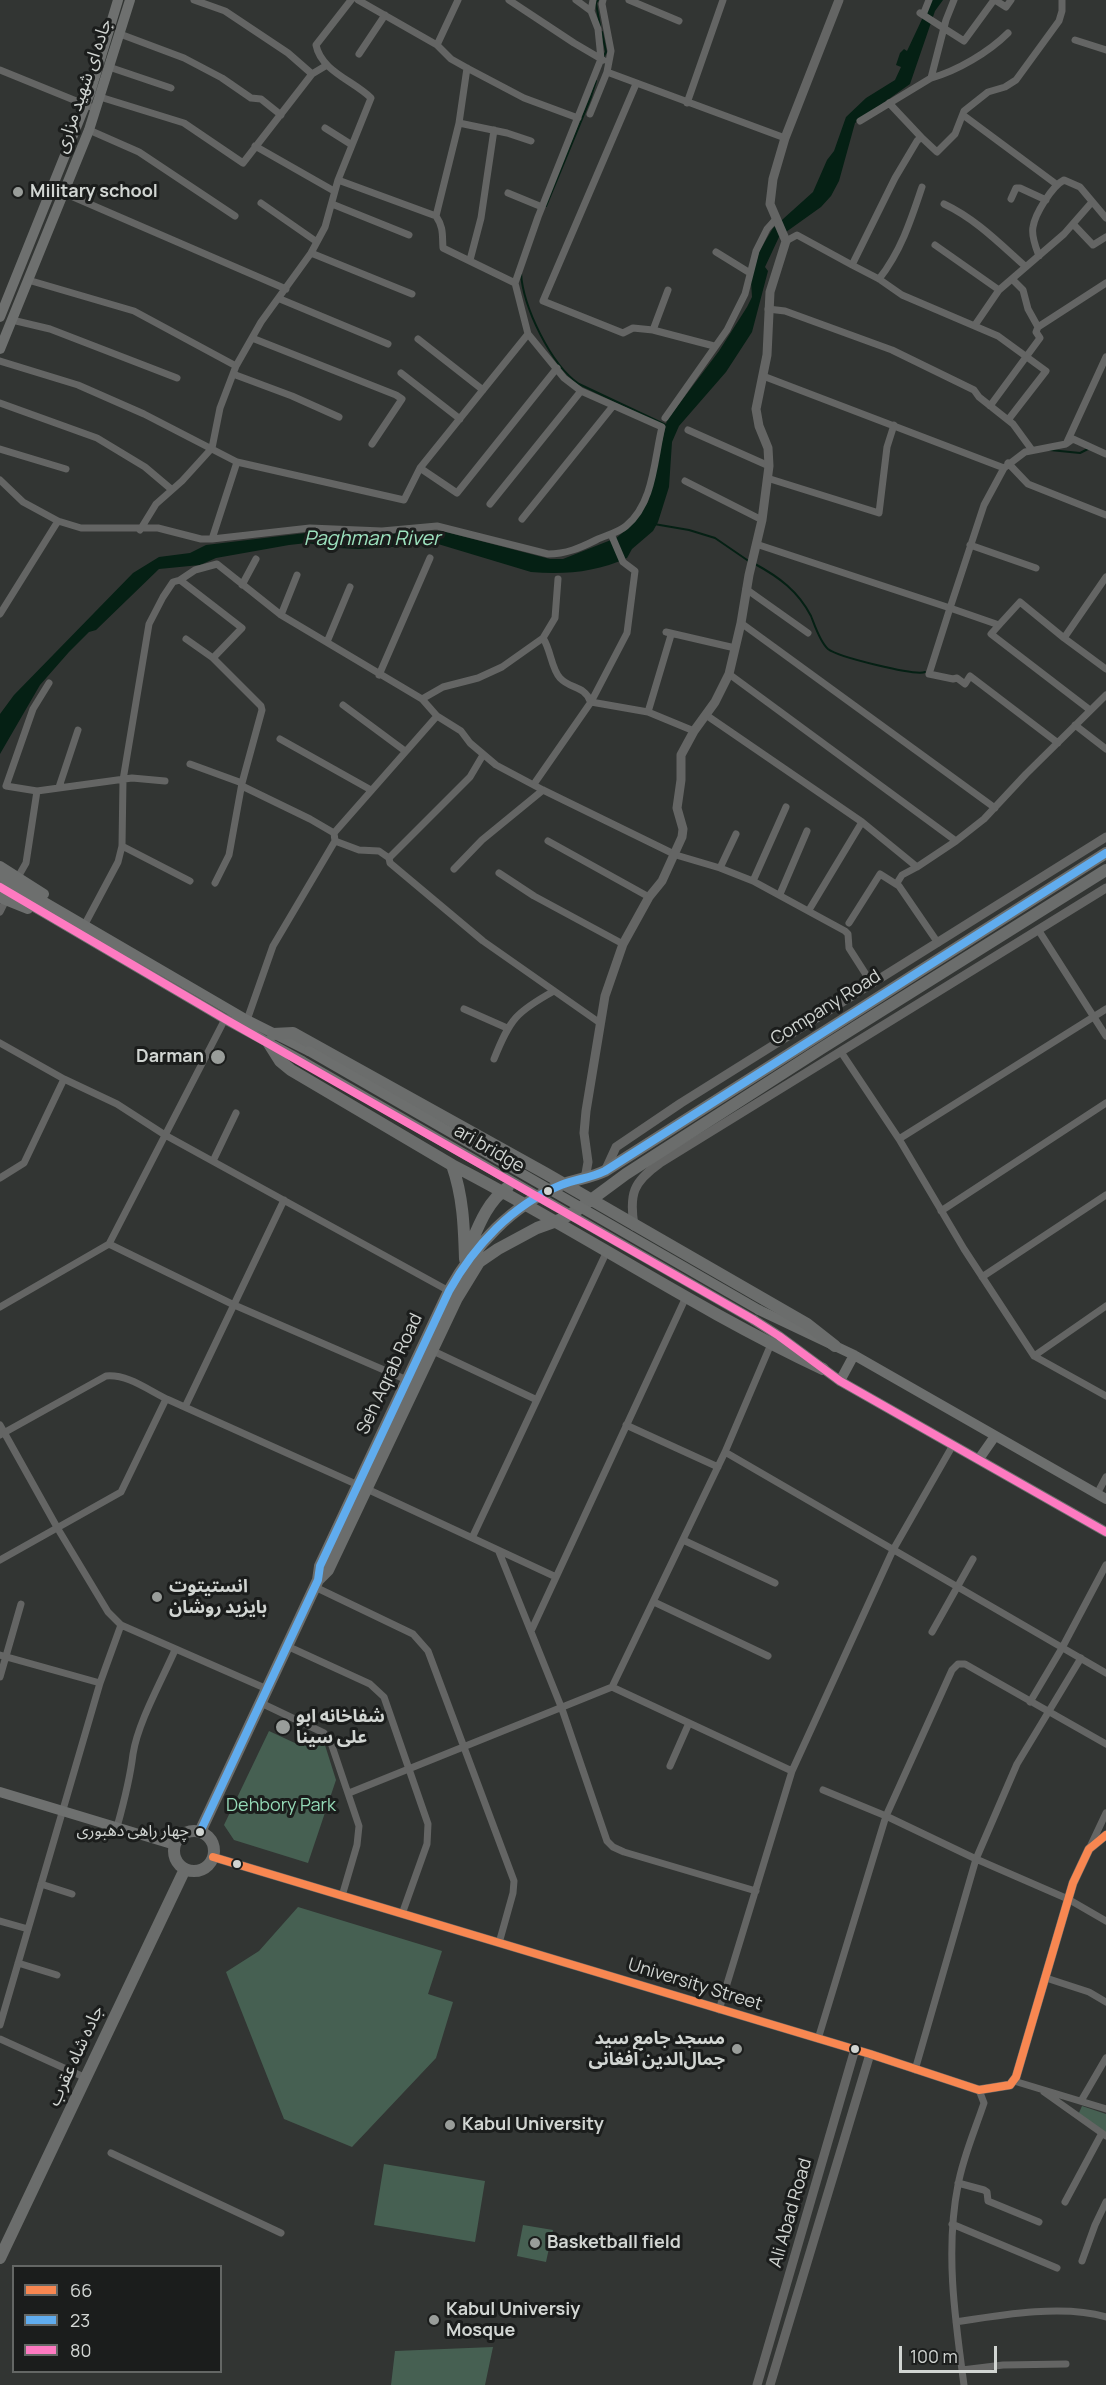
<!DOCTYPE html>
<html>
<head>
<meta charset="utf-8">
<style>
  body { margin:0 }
  #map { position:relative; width:1106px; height:2385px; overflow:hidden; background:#323533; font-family:Manrope,sans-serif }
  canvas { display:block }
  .legend { position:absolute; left:12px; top:2265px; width:210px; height:108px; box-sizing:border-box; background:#1b1d1c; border:2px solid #646765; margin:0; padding:8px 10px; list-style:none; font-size:18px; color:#d1d5d2 }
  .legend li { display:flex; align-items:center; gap:12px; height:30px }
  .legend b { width:30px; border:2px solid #646765 }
  .scale { position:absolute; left:899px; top:2346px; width:98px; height:27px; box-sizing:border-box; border:3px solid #d1d5d2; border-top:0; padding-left:8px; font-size:18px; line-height:21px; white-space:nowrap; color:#d1d5d2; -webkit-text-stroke:4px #1b1d1c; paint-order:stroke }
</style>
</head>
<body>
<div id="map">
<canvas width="1106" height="2385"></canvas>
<ul class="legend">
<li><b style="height:8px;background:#f88751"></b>66</li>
<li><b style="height:8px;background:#60acee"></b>23</li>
<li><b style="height:8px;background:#fe7ac1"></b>80</li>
</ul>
<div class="scale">100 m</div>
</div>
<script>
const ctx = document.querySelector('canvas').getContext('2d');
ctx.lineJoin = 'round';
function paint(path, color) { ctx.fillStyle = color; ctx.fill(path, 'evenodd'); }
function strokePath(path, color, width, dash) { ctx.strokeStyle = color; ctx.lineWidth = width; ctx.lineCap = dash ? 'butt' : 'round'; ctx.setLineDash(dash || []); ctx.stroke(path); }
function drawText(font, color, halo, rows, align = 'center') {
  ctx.font = font + ' Manrope,"Noto Sans Arabic",sans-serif'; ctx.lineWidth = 6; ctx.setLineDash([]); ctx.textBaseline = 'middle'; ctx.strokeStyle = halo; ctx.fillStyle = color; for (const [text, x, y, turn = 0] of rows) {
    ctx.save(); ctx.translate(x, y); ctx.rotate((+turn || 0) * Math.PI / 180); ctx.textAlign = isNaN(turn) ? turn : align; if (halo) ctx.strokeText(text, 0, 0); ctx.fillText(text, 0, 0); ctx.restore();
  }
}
paint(new Path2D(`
  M269 1731 297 1744 303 1733 324 1742 336 1780 308 1863 234 1840 224 1825Z
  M298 1907 442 1951 428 1994 453 2002 436 2058 352 2147 284 2119 226 1972 259 1951Z
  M1082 2106 1106 2114V2137L1078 2115Z
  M384 2164 485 2181 475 2242 374 2225Z
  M523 2225 553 2230 546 2262 517 2256Z
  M493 2347 485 2385H391L395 2351Z`), '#466052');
paint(new Path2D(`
  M931 0H943L935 11 910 84 855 123 839 181 831 196 821 207 779 237 765 267 768 271 752 332 726 372 679 426 672 442 669 487 658 522 653 531 632 549 627 558C596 572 565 575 531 572L438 544 359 549 338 548 307 543 289 545 216 558 200 565 159 569 96 630 89 632 69 652 40 685 0 754V714L14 695 133 573 159 557 190 553 206 545 314 532 375 534 442 531 550 559H563L616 538 626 530 648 502 667 420 719 351 747 307 752 297 751 281 759 252 767 238 773 228 813 192 827 160 834 151 846 117 866 98 895 80 901 67 896 65 900 53 904 49 907 51Z`), '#052014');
strokePath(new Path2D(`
  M598 0 596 3 600 26
  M602 32 606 52 603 58
  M546 206 591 97 596 81
  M521 273C523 307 551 365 579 384L666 425
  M1050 450 1080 453 1088 449
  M654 524 689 530 715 538 750 562
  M755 564C779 577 798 591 811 616 815 626 820 642 828 649 838 657 915 676 925 672`), '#052014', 2);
strokePath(new Path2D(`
  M194 0 225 11 288 53 312 74
  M358 0 437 45 451 59 467 68 524 98 578 118
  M509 0 574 43 603 60
  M576 0 591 11
  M629 0 679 21
  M995 0 1006 7 1011 0
  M920 13 964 41 994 0
  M923 15 929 0
  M120 34 184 58 222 78 251 98 261 99 281 115
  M1075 40 1106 50
  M437 45 458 0
  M359 54 385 15
  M109 67 171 88
  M0 70 96 109
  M607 72 785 138
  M931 78C957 71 989 52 1008 33
  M636 84 543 301 623 333 633 328 653 330 714 346
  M100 97 184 123 243 163 312 74 327 65
  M687 103 723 0
  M889 103 921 137
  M590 114 607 72 611 51 602 4 603 0
  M963 115 1056 184
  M860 121 931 78 946 20 954 0
  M459 123 507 133 531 141
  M325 128 352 145
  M89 130 139 152 235 216
  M255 146 334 191
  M338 180 436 216C444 228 442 235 443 248L515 283
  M64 193 286 289
  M508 193 542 207
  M1011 199 1016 188H1020L1046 200
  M261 203 317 242
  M332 204 409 235
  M944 204C976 219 1000 244 1026 267
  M436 216 459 123 467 68
  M1074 225 1093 245 1106 237
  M786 241 797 235 852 265
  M935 245 999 290
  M716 252 750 273
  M311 253 412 294
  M1039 256C1036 248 1031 236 1033 227 1035 214 1052 186 1064 180L1080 187 1106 218
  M470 260 481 218 494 130
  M879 279C901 251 911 220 922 187
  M1012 279 1023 290 1028 309 1038 327
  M28 280 134 311 236 366
  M280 299 388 344
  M768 309 785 311 892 350 974 390 979 397 1013 424 1032 450
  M12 320 50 329 177 378
  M975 325 999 290 1064 234 1092 202
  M653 330 668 290
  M252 338 396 395 402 399 372 444
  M418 339 483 390
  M0 361 78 385 144 414 237 462 404 500 420 468 528 334
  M401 373 460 419
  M233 374 292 396 339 417
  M763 376 1004 468
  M0 403 97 438 145 467 171 489
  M990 406 1040 338 1036 332 1038 327 1106 283
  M665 418 727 330 745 294 756 251 767 229 775 220
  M1008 420 1046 371 998 336 902 295 879 279 852 265 895 178 917 141 921 137 937 152 955 134 964 111 988 92 1005 87 1016 80 1059 21 1062 11V0
  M688 430 769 466
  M1067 442 1106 357
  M0 449 66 469
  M1008 463 1028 484 1106 515
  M420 468 457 493 557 368
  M767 478 879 513 887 447 894 425
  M0 480 23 502 58 521 81 528H158L201 539H212L237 462
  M685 481 762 520
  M490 504 581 391
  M522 519 613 406
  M140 530 156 504 182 481 212 448 220 408 236 366 261 322 311 253 325 227 338 180 371 98C354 81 321 71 316 45L351 0
  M212 539 310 528 382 531 437 526 548 554C566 554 580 548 596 540 606 535 618 533 626 526 654 503 654 459 662 427L581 391 564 378 528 334 515 283 538 217 601 59 598 29 591 11 593 0
  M756 544 950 608 984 505 1004 468 1025 452 1066 444 1073 439 1106 454
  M970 545 1036 568
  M1106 577 1064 638 1106 669
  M180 580 195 570 217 564 281 615 422 699 437 716 334 833 335 841 273 946 247 1020
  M242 585 256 559
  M746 589 808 633
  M0 614 58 521
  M281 615 297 575
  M741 623 995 808
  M999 625 1020 602 1064 638
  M666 632 735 648
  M543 638C551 650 551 668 560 678 570 689 585 686 590 701
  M186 639 213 658 261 706 262 710 242 783 229 855 215 883
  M327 642 350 587
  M729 674 956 841 984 819 1026 774 1106 695
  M379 675 430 558
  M49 683 33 709 6 786 37 791 132 778 165 781
  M422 699 443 687 478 678 502 667 543 638 555 618 558 579
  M591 702 627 633 635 571 623 562 611 534
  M343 705 405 751
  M648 712 671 635
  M706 715 862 822 917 867 956 841
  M437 716 461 731 470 743 496 765 543 790 676 855 720 868 753 881 845 931 848 934 849 948 872 984
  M1075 725 1106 749
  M280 739 371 790
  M1058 743 970 676 965 684 957 678 953 679 929 674 950 608 999 625 991 634 1090 710
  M190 764 242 783
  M534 784 591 702 648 712 694 731
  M242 786 310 819 334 833
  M59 787 78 730
  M335 841 359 850 379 851 389 858 390 863 483 941 600 1023
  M548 841 649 897
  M122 846 190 881
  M389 858 470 777 483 755
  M720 868 736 834
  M454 869 482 840 543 790
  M499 873 534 896 623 944
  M18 877 26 863 37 791
  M753 881 786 807
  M897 883 902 875 917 867
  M780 894 807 831
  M809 910 862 822
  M0 912 7 898
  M849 923 880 874 899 886 938 943
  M85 924 118 862 122 846 123 780 149 624 163 597 173 582 180 580 242 628 213 658
  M1039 931 1106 1036
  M464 1009 507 1028
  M0 1043 64 1079 117 1104 165 1135 449 1291
  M841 1052 899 1139 964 1249 1034 1356 1106 1396
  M494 1059C510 1019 516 1012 554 991
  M899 1139 1106 1009
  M213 1161 236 1113
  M0 1178 24 1163 64 1079
  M941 1211 1106 1103
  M109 1244 232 1304 407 1380
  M982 1277 1106 1195
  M0 1307 109 1244 225 1019
  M431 1350 537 1400
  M1034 1356 1106 1306
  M185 1407 284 1200
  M0 1425 58 1529 108 1612 121 1625 267 1689
  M626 1425 718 1467
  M0 1435 106 1376C129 1374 149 1391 169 1400 232 1428 295 1457 358 1485
  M725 1452 1106 1673
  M367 1489 556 1577
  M1097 1494 1106 1477
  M472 1538 607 1251
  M683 1540 775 1583
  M499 1552 562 1709 607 1841 613 1847 624 1852 756 1891
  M0 1560 121 1492 166 1399
  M315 1587 413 1634 428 1651 514 1881 513 1893 499 1943
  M654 1602 768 1656
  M532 1629 686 1297
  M932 1632 973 1559
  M287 1646 370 1684 384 1697 428 1824 427 1844 402 1914
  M0 1655 100 1683
  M0 1677 21 1604
  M612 1687 792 1771
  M1030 1702 1062 1648 1106 1565
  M261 1703 324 1733 331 1743 359 1826 357 1845 342 1896
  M670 1766 689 1723
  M823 1790 886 1816 976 1859 1068 1899 1106 1921
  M349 1793 612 1687 725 1452 771 1344
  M117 1827C124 1802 130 1779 133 1754 138 1722 162 1680 175 1650
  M1090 1847 1106 1813
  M41 1884 72 1894
  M0 1921 28 1929
  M18 1963 57 1975
  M1046 1978 1089 1992 1106 2002
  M719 2010 792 1771 893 1550 953 1445
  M0 2025 100 1683 121 1625
  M0 2039 86 2078
  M818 2039 886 1816 952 1670 958 1664H965L1106 1744
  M915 2070 976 1859 1017 1764 1081 1658
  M1014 2081 1106 2109
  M1044 2092 1106 2136
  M1081 2101 1106 2058
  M111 2153 281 2233
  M958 2183 984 2190 987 2192 988 2201 1039 2222
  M1065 2202 1102 2133
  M952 2224 1057 2268
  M1082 2261 1095 2225 1106 2202
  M956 2322C1000 2315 1063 2304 1106 2317
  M962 2370 1003 2365 1066 2364
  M964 2385C955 2319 945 2250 958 2185 963 2157 975 2130 984 2103L979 2090`), '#646564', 7);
strokePath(new Path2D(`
  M605 1171 616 1147 681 1103 1106 837
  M585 1179 588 1162 584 1133 586 1111 605 996 623 944 649 897 662 881 682 837 683 829 677 808 681 780V755L694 731 715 702 729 674 741 623 749 575 762 520 769 466 768 448 759 426 756 409 767 355 770 292 786 241 770 204 773 179 785 138 839 0
  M634 1226C629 1194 633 1182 660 1163L1106 888
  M213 1857 870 2054 979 2090 1010 2085 1016 2077 1073 1883 1089 1849 1106 1835
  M757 2385 855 2049
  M770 2385 870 2054`), '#646564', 9);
strokePath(new Path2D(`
  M0 317 90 93 118 0
  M0 349 89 130 130 0
  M0 1792 175 1845`), '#6e706f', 10);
strokePath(new Path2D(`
  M0 866 44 894
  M0 876 247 1020 309 1051
  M0 887 225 1019 302 1061
  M0 898 28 909
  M759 1310 854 1355 1106 1499
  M754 1320 779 1336 840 1381 1106 1532
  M840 1381 854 1355
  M979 1459 995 1436`), '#6d6f6e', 10);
strokePath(new Path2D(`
  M273 1034 293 1033 545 1173 807 1324 835 1346
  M268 1042 280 1061 291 1070 452 1165C463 1196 464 1226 465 1259
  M452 1165C577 1229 695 1309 823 1369
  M467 1253C477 1230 486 1202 508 1187
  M318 1580 328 1570 457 1298 479 1262 498 1249 537 1228 562 1219 576 1211 626 1174 822 1048 1106 870
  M174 1851a20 20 0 1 1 40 0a20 20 0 1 1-40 0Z
  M200 1832 318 1580 320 1566 449 1291C474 1246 512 1205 561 1185 576 1179 591 1178 605 1171L1106 853
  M0 2258 185 1869`), '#6b6d6c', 12);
strokePath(new Path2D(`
  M309 1051 759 1310
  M302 1061 754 1320`), '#6d6f6e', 10);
strokePath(new Path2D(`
  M213 1857 870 2054 979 2090 1010 2085 1016 2077 1073 1883 1089 1849 1106 1835`), '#f88751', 8);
strokePath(new Path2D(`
  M200 1832 318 1580 320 1566 449 1291C474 1246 512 1205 561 1185 576 1179 591 1178 605 1171L1106 853`), '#60acee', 8);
strokePath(new Path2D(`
  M0 887 225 1019 754 1320 779 1336 840 1381 1106 1532`), '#fe7ac1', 8);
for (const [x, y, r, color] of [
  [18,192,6,"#999d9a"],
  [218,1057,8,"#999d9a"],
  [548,1191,5,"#d1d5d2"],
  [157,1597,6,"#999d9a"],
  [283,1727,8,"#999d9a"],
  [200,1832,5,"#d1d5d2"],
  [237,1864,5,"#d1d5d2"],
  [737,2049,6,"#999d9a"],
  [855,2049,5,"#d1d5d2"],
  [450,2125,6,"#999d9a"],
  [535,2243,6,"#999d9a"],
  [434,2320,6,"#999d9a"]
]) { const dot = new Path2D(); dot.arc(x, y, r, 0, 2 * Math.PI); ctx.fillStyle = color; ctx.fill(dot); strokePath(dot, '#1b1d1c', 2); }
drawText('16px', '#d1d5d2', '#1b1d1c', [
  ["چهار راهی دهبوری",189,1832]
], 'right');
drawText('18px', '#d1d5d2', '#1b1d1c', [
  ["جاده ای شهید مزاری",84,86,-71],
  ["Company Road",826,1008,-32],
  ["ari bridge",489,1149,30],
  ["Seh Aqrab Road",390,1374,-65],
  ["University Street",695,1985,17],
  ["جاده شاه عقرب",76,2056,-65],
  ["Ali Abad Road",791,2213,-74]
]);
drawText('bold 18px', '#d1d5d2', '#1b1d1c', [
  ["Military school",30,192],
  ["Darman",204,1057,"right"],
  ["انستیتوت",169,1587],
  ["بایزید روشان",169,1608],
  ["شفاخانه ابو",296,1717],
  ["علی سینا",296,1738],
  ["مسجد جامع سید",725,2039,"right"],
  ["جمال‌الدین افغانی",725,2060,"right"],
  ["Kabul University",462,2125],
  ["Basketball field",547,2243],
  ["Kabul Universiy",446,2310],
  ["Mosque",446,2331]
], 'left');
drawText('18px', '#95dab7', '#1b1d1c', [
  ["Dehbory Park",281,1806]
]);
drawText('italic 20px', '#9de3bf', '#1b1d1c', [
  ["Paghman River",372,539]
]);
</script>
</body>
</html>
